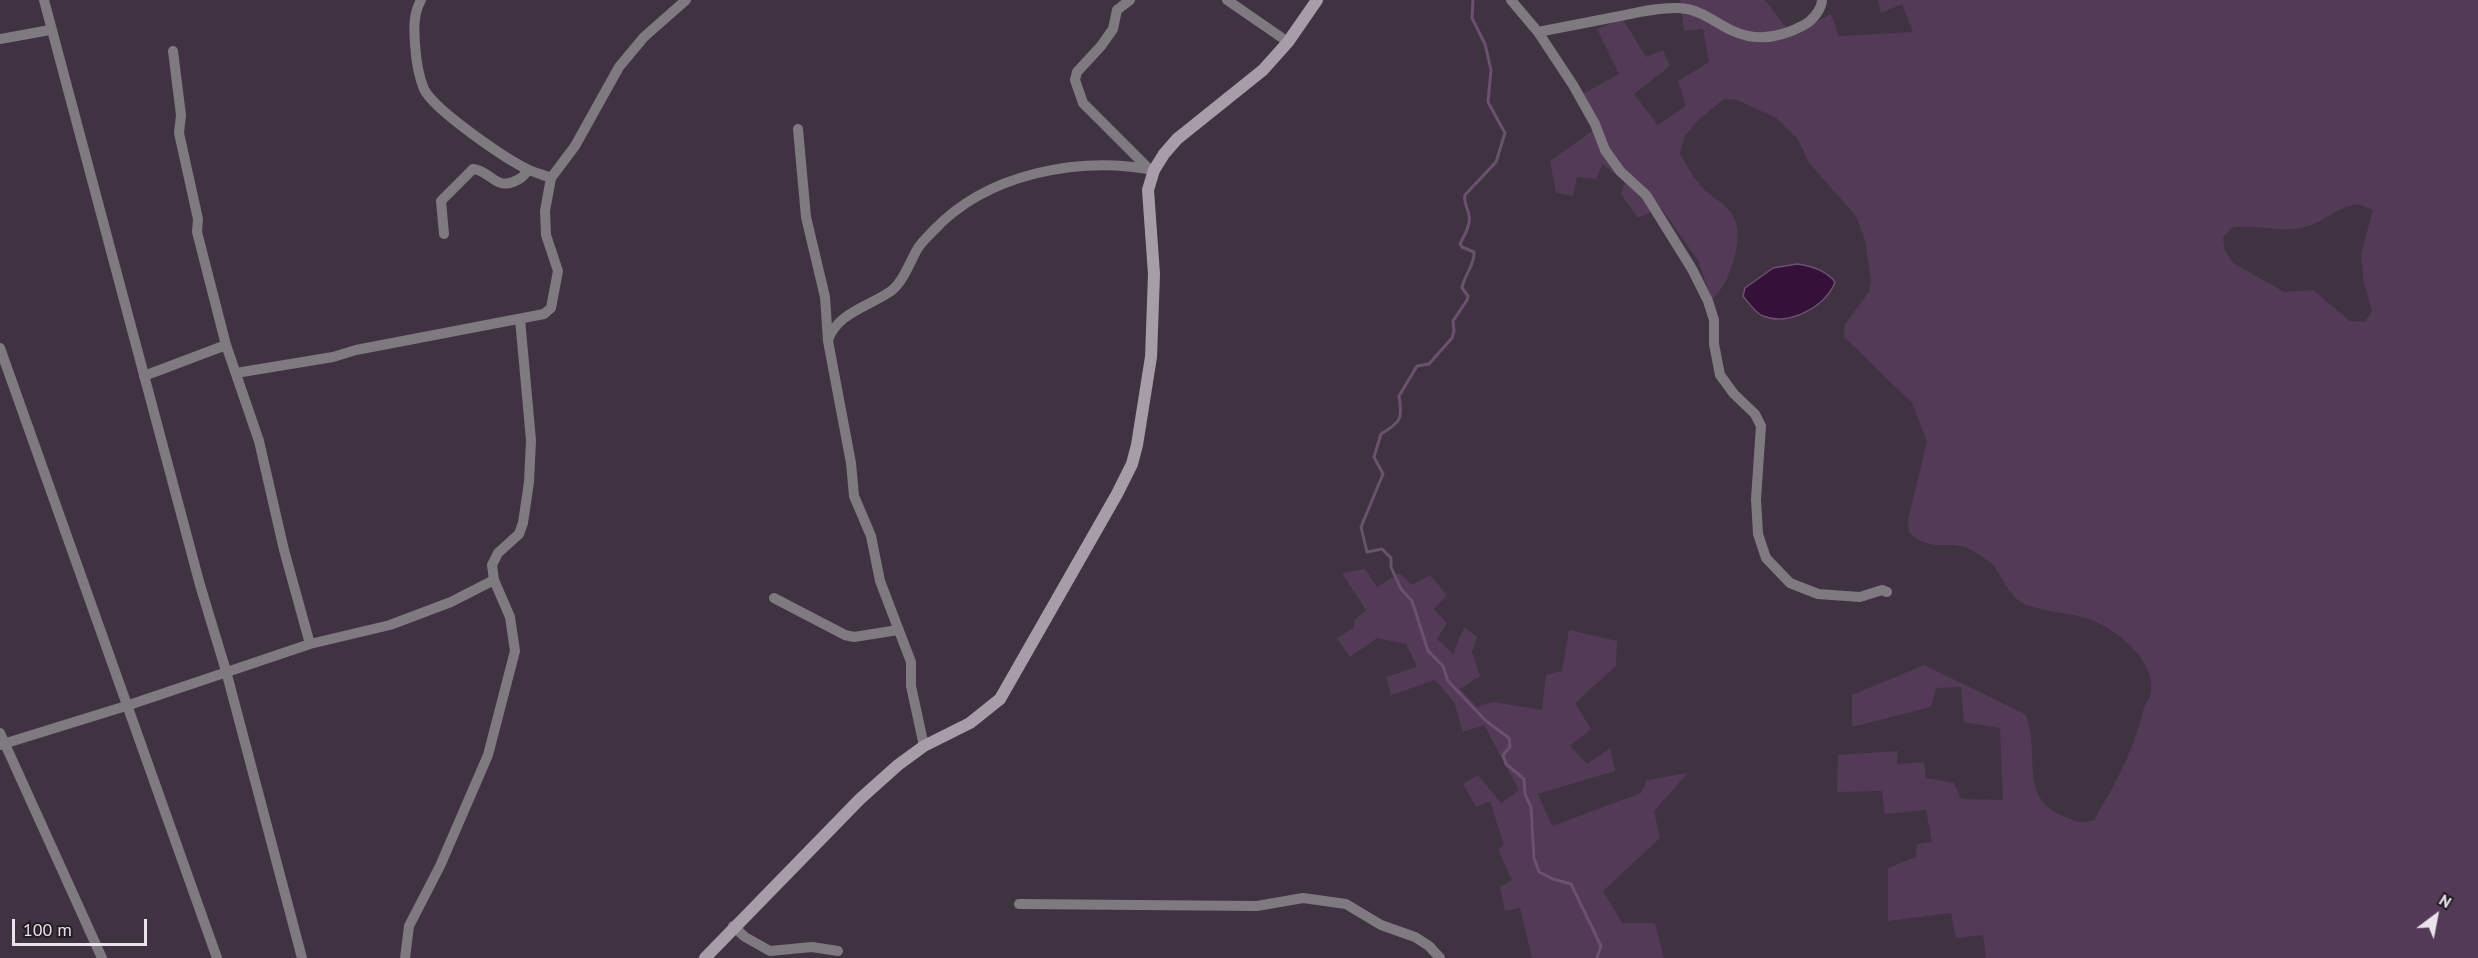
<!DOCTYPE html>
<html>
<head>
<meta charset="utf-8">
<style>
  body { margin:0 }
  #map { position:relative; width:2478px; height:958px; overflow:hidden; background:#3f3341; font-family:"PT Sans",sans-serif }
  canvas { display:block }
  .north { position:absolute; left:2406px; top:886px; width:60px; height:60px; -webkit-text-stroke:4px #231d23; paint-order:stroke; rotate:32deg; font-size:16px; font-weight:700; line-height:24px; text-align:center; color:#ebe3ec }
  .north::after { content:''; display:block; margin:auto; width:21px; height:27px; background:#ebe3ec; clip-path:polygon(50% 0,100% 100%,50% 72%,0 100%) }
  .scale { position:absolute; left:12px; top:919px; width:135px; height:27px; box-sizing:border-box; border:3px solid #ebe3ec; border-top:0; padding-left:8px; font-size:18px; line-height:21px; white-space:nowrap; color:#ebe3ec; -webkit-text-stroke:4px #231d23; paint-order:stroke }
</style>
</head>
<body>
<div id="map">
<canvas width="2478" height="958"></canvas>
<div class="north">N</div>
<div class="scale">100 m</div>
</div>
<script>
const ctx = document.querySelector('canvas').getContext('2d');
ctx.lineJoin = 'round';
function paint(path, color) { ctx.fillStyle = color; ctx.fill(path, 'evenodd'); }
function strokePath(path, color, width, dash) { ctx.strokeStyle = color; ctx.lineWidth = width; ctx.lineCap = dash ? 'butt' : 'round'; ctx.setLineDash(dash || []); ctx.stroke(path); }
paint(new Path2D(`
  M1680 0H1765L1792 35 1831 14 1839 36 1913 32 1902 4 1881 13 1878 0H2478V958H1986L1983 935 1956 938 1951 913 1888 921V868L1916 857 1917 844 1932 842 1926 810 1885 814 1882 791 1837 792 1838 755 1898 751 1897 764 1924 762 1926 778 1954 783 1961 799 2003 800 2000 728 1964 722 1961 687 1936 688 1931 707 1852 727V695L1924 665 2025 714C2042 748 2016 797 2063 816 2077 822 2080 824 2094 820 2117 781 2133 752 2144 708 2146 702 2151 697 2151 691 2155 661 2119 632 2094 621 2072 612 2048 613 2027 605 2009 599 2004 577 1992 564 1986 559 1976 552 1969 549 1948 539 1934 554 1909 533L1908 519 1927 442 1912 403 1844 337 1845 324 1869 292 1871 279 1865 240 1856 216 1809 163 1797 138 1776 118 1737 100 1724 99 1697 121 1685 136 1680 153C1687 167 1695 181 1707 192 1712 197 1720 201 1725 206 1741 221 1739 240 1734 259 1729 275 1724 288 1712 300L1698 260 1661 208 1638 218 1621 194 1625 182 1603 164 1596 179 1577 177 1573 196 1556 193 1550 161 1599 126 1579 96 1619 74 1597 29 1623 19 1646 57 1663 50 1670 66 1634 94 1658 125 1686 106 1678 81 1709 62 1703 29 1684 31ZM2358 204 2373 210 2361 254 2364 283 2372 311 2365 322 2350 321 2313 290 2284 292 2233 263 2225 251 2223 238 2231 228C2255 223 2275 233 2302 228 2321 224 2337 207 2358 204Z
  M1365 569 1377 587 1400 573 1412 585 1430 575 1447 595 1434 609 1447 623 1437 639 1453 654 1464 627 1477 637 1472 652 1480 676 1460 689 1477 707 1493 702 1542 710 1546 675 1562 671 1569 630 1617 641 1616 666 1575 703 1591 729 1570 746 1587 764 1610 748 1615 771 1538 794 1552 826 1641 793 1647 780 1688 773 1654 811 1660 838 1603 891 1622 923H1655L1664 958H1532L1520 908 1505 911 1500 887 1512 880 1498 849 1504 845 1490 801 1476 807 1463 784 1478 775 1501 803 1519 790 1484 725 1463 732 1454 702 1435 680 1391 695 1386 677 1417 667 1406 644 1377 638 1350 657 1337 638 1354 628V620L1366 610 1342 573Z`), '#533a57');
const water = new Path2D(`
  M1797 264C1812 266 1826 270 1835 282 1827 306 1788 327 1763 316 1755 313 1749 303 1743 296L1745 288 1773 268Z`);
paint(water, '#35113a');
strokePath(water, '#6c506f', 1.5);
strokePath(new Path2D(`
  M1473 0 1472 18 1485 44 1491 70 1488 102 1505 133 1496 162 1465 195C1463 204 1468 207 1469 215 1471 225 1464 236 1460 244L1462 247 1474 252C1475 265 1464 275 1462 288L1468 296 1467 300 1453 321 1454 331 1452 338 1429 364 1417 366 1399 396C1403 419 1401 422 1381 434L1374 457 1383 474 1361 527 1367 552 1382 549 1391 558V567L1401 589 1412 601 1428 651 1443 666 1448 681 1486 721 1509 738 1510 747 1503 755 1506 764 1524 779 1525 794 1531 807 1534 858 1539 872 1553 879 1571 884 1601 946 1597 958`), '#6c506f', 3);
strokePath(new Path2D(`
  M44 0 200 585 226 671 302 958
  M421 0C413 15 414 28 415 44 416 60 418 75 424 89 434 110 507 160 529 170 536 173 544 175 551 178
  M1130 0 1117 10 1113 29 1101 46 1077 72 1075 80 1083 103 1149 169
  M1227 0 1288 42
  M1511 0 1538 32 1573 85 1595 124 1605 150 1620 171 1646 195 1692 269 1708 301 1714 320V344L1720 375 1734 394 1755 414 1761 426 1756 499 1758 534 1766 558 1790 583 1818 594 1860 597 1882 590 1887 592
  M1538 32C1563 27 1589 22 1615 17 1635 13 1658 7 1679 8 1701 9 1715 23 1733 31 1757 42 1782 37 1804 25 1812 21 1822 9 1822 0
  M0 39 50 30
  M173 51 181 115 179 133 198 219 197 232 226 345 259 441 284 550 310 644
  M798 129 806 217 825 297 828 341 851 463 854 496 871 536 880 581 911 662V686L924 746
  M444 234 441 201 473 169C489 170 495 189 513 182 521 179 524 176 528 170
  M828 340C837 313 870 306 891 291 904 281 910 261 918 248 922 242 928 236 933 231 987 173 1079 156 1154 170
  M0 348 217 958
  M236 373 333 357 356 350 544 314 551 308 558 271 546 235 545 211 551 178 575 146 619 67 644 37 686 0
  M144 376 226 345
  M774 598 845 635 854 637 898 630
  M0 733 102 958
  M0 745 126 706 310 644 390 625 451 602 494 580
  M1019 904 1257 906 1303 898 1346 904 1381 925 1415 937 1429 946 1440 958
  M733 926 745 937 770 951 812 947 838 951
  M405 958 409 926 440 866 488 755 515 651 510 617 494 580 492 565 498 553 519 534 523 523 529 482 531 440 520 319`), '#7f7980', 10);
strokePath(new Path2D(`
  M705 958 860 799 898 765 924 746 970 723 1000 699 1117 494 1132 464 1137 445 1151 357 1154 274 1148 190 1154 170 1164 154 1177 139 1263 70 1288 42 1317 0`), '#a79da8', 12);
</script>
</body>
</html>
